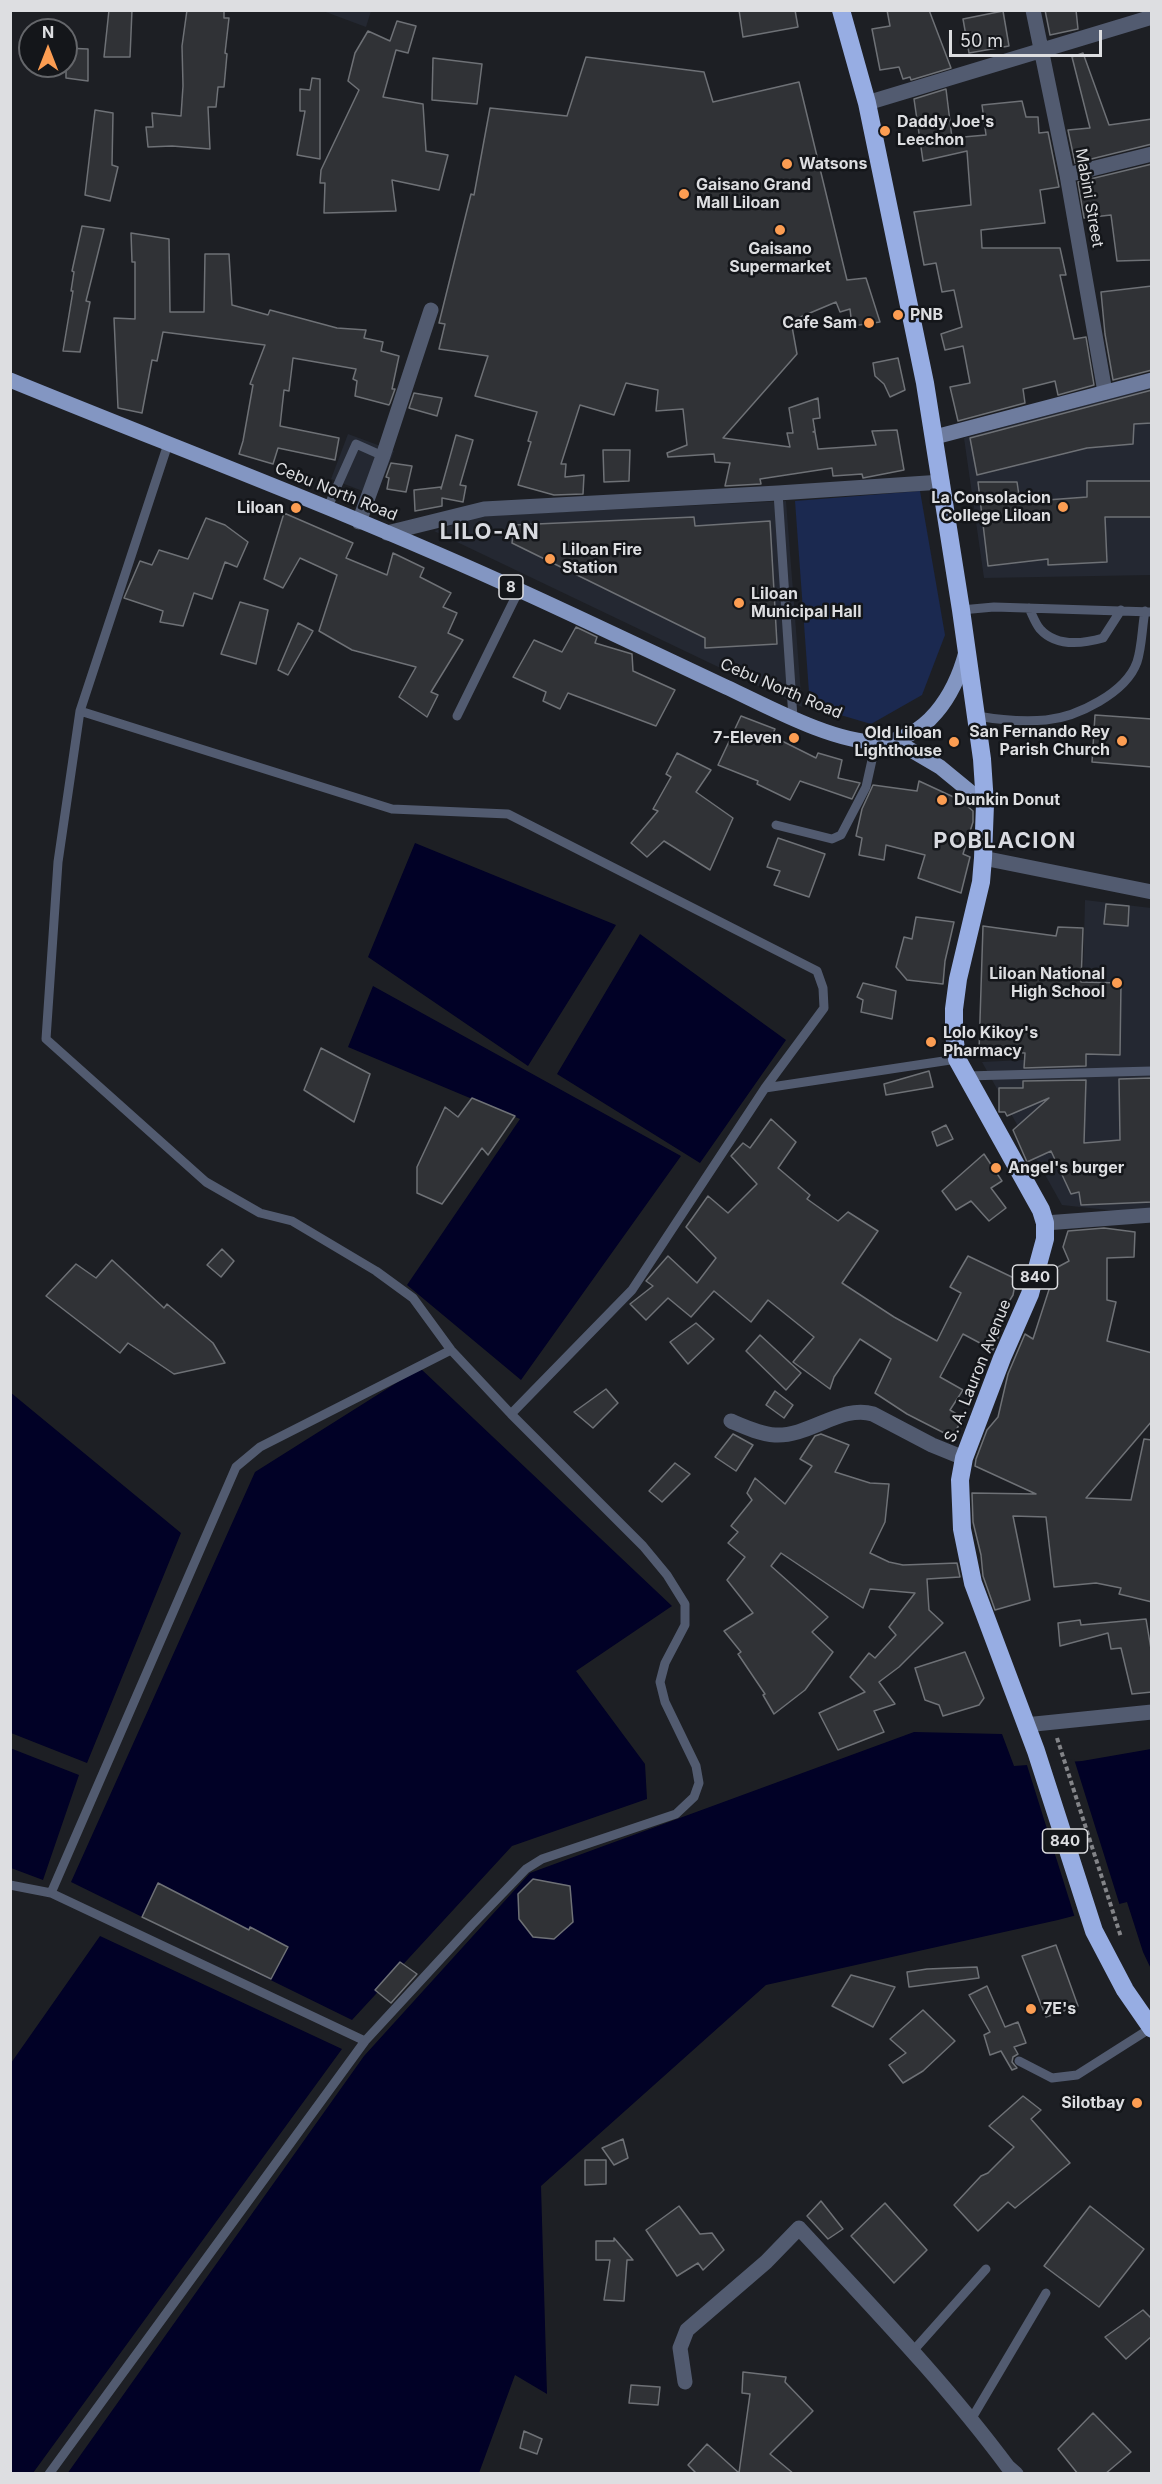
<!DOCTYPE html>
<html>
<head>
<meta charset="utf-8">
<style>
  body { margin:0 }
  #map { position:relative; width:1162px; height:2484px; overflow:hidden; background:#1d1f24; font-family:Inter,sans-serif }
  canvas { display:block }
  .frame { position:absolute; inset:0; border:12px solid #dddee1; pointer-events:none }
  .north { position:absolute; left:18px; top:18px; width:60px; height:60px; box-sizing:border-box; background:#14161a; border:2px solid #64666a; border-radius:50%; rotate:0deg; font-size:16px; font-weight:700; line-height:24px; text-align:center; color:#dddee1 }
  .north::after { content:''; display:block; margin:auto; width:21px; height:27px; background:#fc9d52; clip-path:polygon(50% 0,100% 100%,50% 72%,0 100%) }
  .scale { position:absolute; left:949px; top:30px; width:153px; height:27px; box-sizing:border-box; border:3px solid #dddee1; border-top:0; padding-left:8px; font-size:18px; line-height:21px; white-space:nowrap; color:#dddee1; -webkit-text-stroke:4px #14161a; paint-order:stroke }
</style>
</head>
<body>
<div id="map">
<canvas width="1162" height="2484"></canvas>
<div class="frame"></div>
<div class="north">N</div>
<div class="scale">50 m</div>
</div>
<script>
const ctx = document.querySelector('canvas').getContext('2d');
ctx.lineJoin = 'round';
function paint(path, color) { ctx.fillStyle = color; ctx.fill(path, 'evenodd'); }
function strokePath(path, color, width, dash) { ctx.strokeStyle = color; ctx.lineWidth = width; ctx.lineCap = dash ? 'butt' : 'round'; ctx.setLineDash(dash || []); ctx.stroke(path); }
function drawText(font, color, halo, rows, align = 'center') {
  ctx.font = font + ' Inter,sans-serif'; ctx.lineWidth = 5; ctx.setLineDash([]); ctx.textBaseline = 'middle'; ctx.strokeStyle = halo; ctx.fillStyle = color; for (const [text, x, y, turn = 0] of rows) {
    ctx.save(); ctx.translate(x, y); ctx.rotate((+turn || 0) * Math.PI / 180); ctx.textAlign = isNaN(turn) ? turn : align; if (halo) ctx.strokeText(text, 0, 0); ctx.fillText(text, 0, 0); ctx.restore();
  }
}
paint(new Path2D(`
  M323 11H371L366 27Z
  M1151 387V575L984 578 964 438Z
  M348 434 394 451 376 496 331 479Z
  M786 501 802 707 434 531 480 516Z
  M1085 900 1151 908V1210L1126 1212 1062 1205 982 1062 1081 1057Z`), '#242832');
paint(new Path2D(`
  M920 491 945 635 922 695 871 724 810 706 795 501Z`), '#1b2950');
paint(new Path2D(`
  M415 843 616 925 528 1066 368 957Z
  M640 934 786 1040 700 1163 557 1074Z
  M373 986 681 1156 521 1380 407 1285 520 1119 348 1047Z
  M420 1368 672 1606 576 1671 645 1764 647 1799 512 1846 352 2020 71 1882 255 1472Z
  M10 1392 181 1533 87 1763 11 1733Z
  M914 1732 1002 1734 1014 1766 1082 1761 1151 1749V1969L1143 1952 1127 1902 1058 1920 766 1985 541 2186 547 2394 515 2375 479 2473 67 2474 364 2056 530 1873Z
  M10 1748 79 1775 43 1880 11 1868Z
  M100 1936 342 2049 33 2473H11V2063Z`), '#010126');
paint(new Path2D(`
  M1074 1759 1120 1906 1075 1918 1026 1762Z`), '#1d1f24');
const building = new Path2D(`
  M109 10H132L130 57H104Z
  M187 10H224V18H229L225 53 227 54 224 87H218L216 107H208L210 149 172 146 148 147 146 127H153L152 113 181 116 183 86 182 46Z
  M739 10H795L798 27 743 37Z
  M887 10H929L951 68 911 80 910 77 903 79 899 67 880 70 872 29 890 26Z
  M1045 10H1076L1078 29 1050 35Z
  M1003 11 1009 46 969 53 963 19Z
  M397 21 416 26 408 53 396 50 383 97 423 104 426 151 448 155 439 190 392 180 396 211 324 213 325 183H320L321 170 359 90 348 81 355 53 368 31 390 41Z
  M66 48 88 49V81L66 78Z
  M1083 53 1109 125 1152 119V144L1075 163 1068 130 1090 128 1072 57Z
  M586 57 704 72 713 102 799 82 847 280 866 278 880 322 852 326 850 309 840 312 836 302 791 321 797 354 723 438 790 447 787 433H793L789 408 818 398 820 418 813 419 815 431 813 432H815L818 449 876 445 872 431 897 430 904 470 863 478 862 474 833 476 832 468 760 479 761 484 725 486 730 463 715 462 714 454 668 457 667 453 687 445 683 409 656 411 658 390 626 383 614 415 580 405 561 464H566L565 477 584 475 583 494 554 495 518 485 531 442 528 441 537 412 475 396 488 356 439 349 445 324 439 323 471 194 474 195 490 108 567 116Z
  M433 58 482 64 477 104 432 100Z
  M312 78 320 79V159L297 155 305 111H300V89L310 90Z
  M946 89 952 138 986 135 982 105 1022 101 1026 117H1038L1039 133 1048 132 1059 187 1040 190 1045 223 981 230 982 248H1060L1066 275H1060L1074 339 1086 337 1094 385 1058 395 1055 381 1023 389 1025 403 958 421 950 387 970 383 963 346 945 350 941 334 962 327 954 290 942 292 936 263 924 265 914 212 971 205 967 151 923 161 914 99Z
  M95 110 113 113 112 165 118 167 110 201 85 195Z
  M1152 164V260L1117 261 1111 215 1084 218 1078 182Z
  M82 226 104 229 86 301 90 302 80 352 63 351 73 291H71L74 272 72 271Z
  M131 233 169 239 170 312H204L205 254H229L232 305 268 315 270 310 337 328 366 330 364 338 383 342 381 351 399 356 392 389H395L390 403 389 405 355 396 357 381 353 379 356 369 293 358 289 391 284 390 280 426 339 438 335 460 278 448 273 464 239 454 243 441 253 385 250 384 265 345 163 332 157 361 152 360 142 413 118 408 114 318 135 319V262H132Z
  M1152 286V370L1113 380 1105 334 1101 292Z
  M898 358 905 390 890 397 884 384 875 376 873 363Z
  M1152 390V423L1134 424 1133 444 1087 448 977 475 970 438Z
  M414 393 442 398 437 416 409 408Z
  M456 435 473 440 460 485 466 486 463 502 442 498V506L415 511 414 490 441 487V489Z
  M603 450H630L629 481 604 482Z
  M391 463 412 466 406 492 387 489 389 478 386 477Z
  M1087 481H1152V517H1105L1107 562 1048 565V559L988 566 978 482H1017L1020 502 1087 497Z
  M284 513 353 543 346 558 387 575 393 553 424 568 420 577 451 593 443 607 457 613 448 633 463 640 431 692 438 695 427 717 399 697 416 667 352 650 319 631 337 575 300 558 283 588 264 579Z
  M694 517 695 526 770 521 777 644 705 648V638L512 543 514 525Z
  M206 518 225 525 248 542 237 567 225 562 212 599 194 593 183 626 160 622 163 611 124 598 140 561 152 565 159 550 188 559Z
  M240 602 268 610 256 664 221 654Z
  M298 623 313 631 288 675 278 670Z
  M576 627 597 637 595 643 632 654 633 671 675 690 656 726 568 693 560 709 543 701 546 692 513 677 534 640 562 652Z
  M1095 715 1152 719V767L1092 762Z
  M741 716 775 729 772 736 816 758 818 753 842 760 838 778 860 783 852 799 800 781 790 800 757 784 758 781 718 765Z
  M677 753 711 770 696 792 733 818 710 870 664 841 647 857 631 843 658 811 653 809 671 777 666 774Z
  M919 781 960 800 973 811V822L963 854 970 857 961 893 918 878 925 855 886 845 884 860 859 855 862 838 856 836 862 809 873 785 917 791Z
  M778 838 825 854 809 897 774 885 780 871 767 867Z
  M1106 904 1129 906 1128 926 1104 924Z
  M916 917 954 922 945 961 943 984 907 980 896 967 904 937 912 939Z
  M983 926 1056 936 1058 927 1083 928 1081 982 1121 983 1120 1055 1086 1054V1066L1024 1068 1025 1053 979 1051Z
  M863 983 896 991 892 1019 861 1012 863 1000 857 997Z
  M321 1048 370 1074 354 1122 304 1090Z
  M929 1071 933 1087 886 1095 884 1084Z
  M1152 1078V1202L1081 1205 1079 1192 1071 1194 1051 1151 1027 1162 1013 1130 1049 1098 1007 1116 1005 1112H999V1088H1023V1081L1086 1080 1084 1143 1120 1140 1119 1079Z
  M472 1098 515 1116 488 1155 482 1148 442 1204 417 1193V1167L445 1107 458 1117Z
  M771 1119 796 1142 778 1168 810 1195 807 1199 838 1221 848 1212 878 1231 842 1283 894 1317 937 1341 961 1293 950 1287 968 1256 1016 1279 1013 1295 1002 1313 1007 1315 993 1350 963 1334 940 1377 963 1390 950 1410 963 1418 952 1437 907 1414 875 1393 891 1359 860 1339 834 1377 830 1389 793 1362 814 1337 768 1300 751 1322 714 1291 691 1317 668 1298 646 1320 630 1304 653 1286 646 1281 668 1256 697 1283 716 1258 686 1227 708 1196 728 1213 757 1184 731 1156 743 1143 750 1148Z
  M946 1125 953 1139 937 1146 932 1132Z
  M984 1154 1002 1181 991 1188 1006 1208 989 1221 971 1201 956 1210 942 1191Z
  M1104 1228 1135 1232 1134 1257 1107 1258V1300L1116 1302 1107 1341 1152 1353V1421L1086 1498 1131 1500 1144 1439 1152 1440V1602L1119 1594 1121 1588 1096 1583 1054 1587 1046 1517 1013 1516 1030 1600 995 1610 983 1576 981 1555 973 1522 972 1493 1036 1494 975 1466 976 1459 987 1430 998 1417 1008 1374 1025 1334 1033 1339 1056 1268 1069 1261 1063 1247 1068 1231Z
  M222 1249 234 1261 221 1277 207 1265Z
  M112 1260 164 1308 167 1304 213 1343 225 1363 174 1374 128 1343 120 1353 46 1296 76 1264 96 1278Z
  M696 1323 714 1339 688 1364 670 1342Z
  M760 1335 801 1373 786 1390 746 1351Z
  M606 1389 618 1403 593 1428 574 1412Z
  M775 1391 793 1405 784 1418 766 1405Z
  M733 1434 753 1445 736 1471 715 1457Z
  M821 1434 849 1445 835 1472 870 1483 889 1484 885 1522 870 1553 889 1562 903 1565 957 1563 960 1577 927 1579 929 1610 943 1623 899 1667 879 1682 895 1704 874 1711 884 1732 838 1750 819 1713 865 1692 850 1677 869 1653 875 1658 896 1635 889 1627 915 1593 870 1589 863 1608 781 1553 771 1566 828 1617 812 1632 833 1652 805 1690 774 1714 763 1695 765 1694 738 1654 741 1652 724 1631 753 1613 727 1580 745 1557 728 1543 738 1532 731 1526 752 1500 747 1493 755 1478 785 1504 812 1466 800 1459 815 1436Z
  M675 1463 690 1474 662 1502 649 1491Z
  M1146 1619 1152 1655V1692L1132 1694 1121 1648 1111 1649 1108 1633 1060 1646 1058 1623 1080 1620 1081 1625Z
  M965 1652 984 1698 979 1705 943 1716 939 1705 925 1700 915 1668Z
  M533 1879 570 1886 573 1922 554 1939 533 1937 519 1919 518 1894Z
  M158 1883 249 1930 250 1927 288 1947 271 1979 142 1917Z
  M1056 1945 1078 2006 1046 2017 1022 1956Z
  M400 1962 417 1974 391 2003 375 1990Z
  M977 1967 979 1978 909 1987 907 1972 927 1969Z
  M851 1975 895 1987 873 2027 832 2006Z
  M987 1986 1005 2027 1018 2022 1026 2043 1014 2047 1018 2054 1013 2057 1012 2062 1017 2068 1012 2070 1001 2051 990 2055 984 2035 990 2032 969 1995Z
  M923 2010 955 2041 923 2071 903 2083 889 2065 906 2053 890 2039Z
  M1023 2096 1041 2110 1031 2119 1070 2163 1015 2208 1008 2202 978 2231 954 2205 981 2176 988 2173 1014 2147 989 2126Z
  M623 2139 628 2158 614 2165 602 2148Z
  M585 2160H606V2184L585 2185Z
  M821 2201 843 2229 828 2239 807 2216Z
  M885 2203 927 2250 894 2283 851 2236Z
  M679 2206 700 2234 712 2233 724 2250 703 2270 698 2263 677 2276 646 2230Z
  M1090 2206 1144 2249 1099 2307 1044 2266Z
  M614 2238 633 2260H627L624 2301 604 2300 610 2260H596V2241H614Z
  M1143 2310 1152 2319V2336L1126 2359 1105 2337Z
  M743 2372 786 2377 785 2382 813 2411 770 2454 794 2474H697L688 2465 707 2444 739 2473 750 2394 742 2393Z
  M631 2385 660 2387 658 2405 629 2403Z
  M1093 2413 1131 2452 1105 2474H1078L1058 2449Z
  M524 2431 542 2439 537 2454 520 2448Z`);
paint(building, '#303236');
strokePath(building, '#6e7176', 1.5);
strokePath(new Path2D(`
  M1057 1738 1121 1937`), '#838488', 4, [4.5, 3]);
strokePath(new Path2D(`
  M778 493 793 718
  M327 509 356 444 383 456
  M1029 608C1032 614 1035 623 1040 629 1056 647 1082 644 1103 638L1121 610
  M961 610 994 607 1152 612
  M80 711 392 809 508 814 817 971 823 988 824 1008 765 1088 632 1290 511 1414
  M457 716 519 590
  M977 716C1000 720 1023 722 1046 720 1077 717 1126 693 1137 662 1142 647 1142 627 1145 611
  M776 825 832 839 841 835 866 787 876 742
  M966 1076 1152 1071
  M765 1088 957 1059
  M10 1885 51 1893 365 2041
  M51 1893 236 1467 260 1447 451 1350
  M1019 2061 1052 2078 1077 2075 1151 2028
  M913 2351 986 2269
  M972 2418 1046 2293
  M49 2474 365 2041 472 1925 526 1869 542 1859 676 1814 694 1797 699 1783 696 1766 665 1702 660 1682 665 1663 685 1625V1604L667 1575 643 1546 511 1414 451 1350 413 1298 376 1271 292 1221 260 1213 206 1182 46 1039 58 862 80 711 168 444`), '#525b70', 9);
strokePath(new Path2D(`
  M1033 10 1067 175 1105 392
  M867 103 1152 17
  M1067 175 1152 154
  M359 522 383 456 431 310
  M387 533 484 509 778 493 942 482
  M983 858 1152 892
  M1045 1223 1152 1215
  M731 1421C745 1427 760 1434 775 1435 809 1437 842 1404 873 1414L932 1445 964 1458
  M1025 1725 1152 1712
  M685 2382 680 2348 687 2330 766 2262 799 2228C871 2306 945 2382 1008 2467L1016 2474`), '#525b70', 15);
strokePath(new Path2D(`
  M935 437 1152 380`), '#6e7c9e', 15);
strokePath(new Path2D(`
  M10 380C181 450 353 514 521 591 589 622 658 655 726 687 767 706 834 743 878 742 927 741 955 694 966 652
  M894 740 940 767 985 804`), '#8396c2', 15);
strokePath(new Path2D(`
  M841 10 867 103 925 383 961 610 982 759 985 804 983 858 981 882 958 979 954 1009V1033L957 1059 1041 1210 1045 1223V1239L1030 1294 1002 1358 964 1458 960 1480 962 1529 973 1583 1036 1751 1094 1931 1125 1990 1152 2029`), '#97ade3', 18);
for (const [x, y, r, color] of [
  [885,131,6,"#fc9d52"],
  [787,164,6,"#fc9d52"],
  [684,194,6,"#fc9d52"],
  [780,230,6,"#fc9d52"],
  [898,315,6,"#fc9d52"],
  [869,323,6,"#fc9d52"],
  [1063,507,6,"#fc9d52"],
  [296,508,6,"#fc9d52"],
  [550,559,6,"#fc9d52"],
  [739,603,6,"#fc9d52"],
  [794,738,6,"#fc9d52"],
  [1122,741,6,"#fc9d52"],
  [954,742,6,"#fc9d52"],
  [942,800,6,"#fc9d52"],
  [1117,983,6,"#fc9d52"],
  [931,1042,6,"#fc9d52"],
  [996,1168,6,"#fc9d52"],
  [1031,2009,6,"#fc9d52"],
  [1137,2103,6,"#fc9d52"]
]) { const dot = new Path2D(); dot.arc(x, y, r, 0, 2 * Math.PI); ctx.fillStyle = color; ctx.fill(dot); strokePath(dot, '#14161a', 2); }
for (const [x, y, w] of [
  [511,587,24],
  [1035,1277,45],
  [1065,1841,45]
]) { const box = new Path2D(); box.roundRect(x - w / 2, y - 12, w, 24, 4.5); ctx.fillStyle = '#14161a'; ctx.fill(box); strokePath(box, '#dddee1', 1.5); }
drawText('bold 15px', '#dddee1', null, [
  ["8",511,587],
  ["840",1035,1277],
  ["840",1065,1841]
]);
drawText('bold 16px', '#dddee1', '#14161a', [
  ["Daddy Joe's",897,122],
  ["Leechon",897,140],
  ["Watsons",799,164],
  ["Gaisano Grand",696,185],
  ["Mall Liloan",696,203],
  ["Gaisano",780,249,"center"],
  ["Supermarket",780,267,"center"],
  ["PNB",910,315],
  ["Cafe Sam",857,323,"right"],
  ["La Consolacion",1051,498,"right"],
  ["College Liloan",1051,516,"right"],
  ["Liloan",284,508,"right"],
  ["Liloan Fire",562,550],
  ["Station",562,568],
  ["Liloan",751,594],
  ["Municipal Hall",751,612],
  ["San Fernando Rey",1110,732,"right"],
  ["Parish Church",1110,750,"right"],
  ["Old Liloan",942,733,"right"],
  ["Lighthouse",942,751,"right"],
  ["7-Eleven",782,738,"right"],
  ["Dunkin Donut",954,800],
  ["Liloan National",1105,974,"right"],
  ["High School",1105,992,"right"],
  ["Lolo Kikoy's",943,1033],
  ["Pharmacy",943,1051],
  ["Angel's burger",1008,1168],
  ["7E's",1043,2009],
  ["Silotbay",1125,2103,"right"]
], 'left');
drawText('16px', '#dddee1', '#14161a', [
  ["Mabini Street",1089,198,80],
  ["Cebu North Road",336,492,22],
  ["Cebu North Road",781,689,23],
  ["S. A. Lauron Avenue",978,1371,-68]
]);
ctx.letterSpacing = '1.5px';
drawText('bold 22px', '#d8dae0', '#14161a', [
  ["LILO-AN",490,532],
  ["POBLACION",1005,841]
]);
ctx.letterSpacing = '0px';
</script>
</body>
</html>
